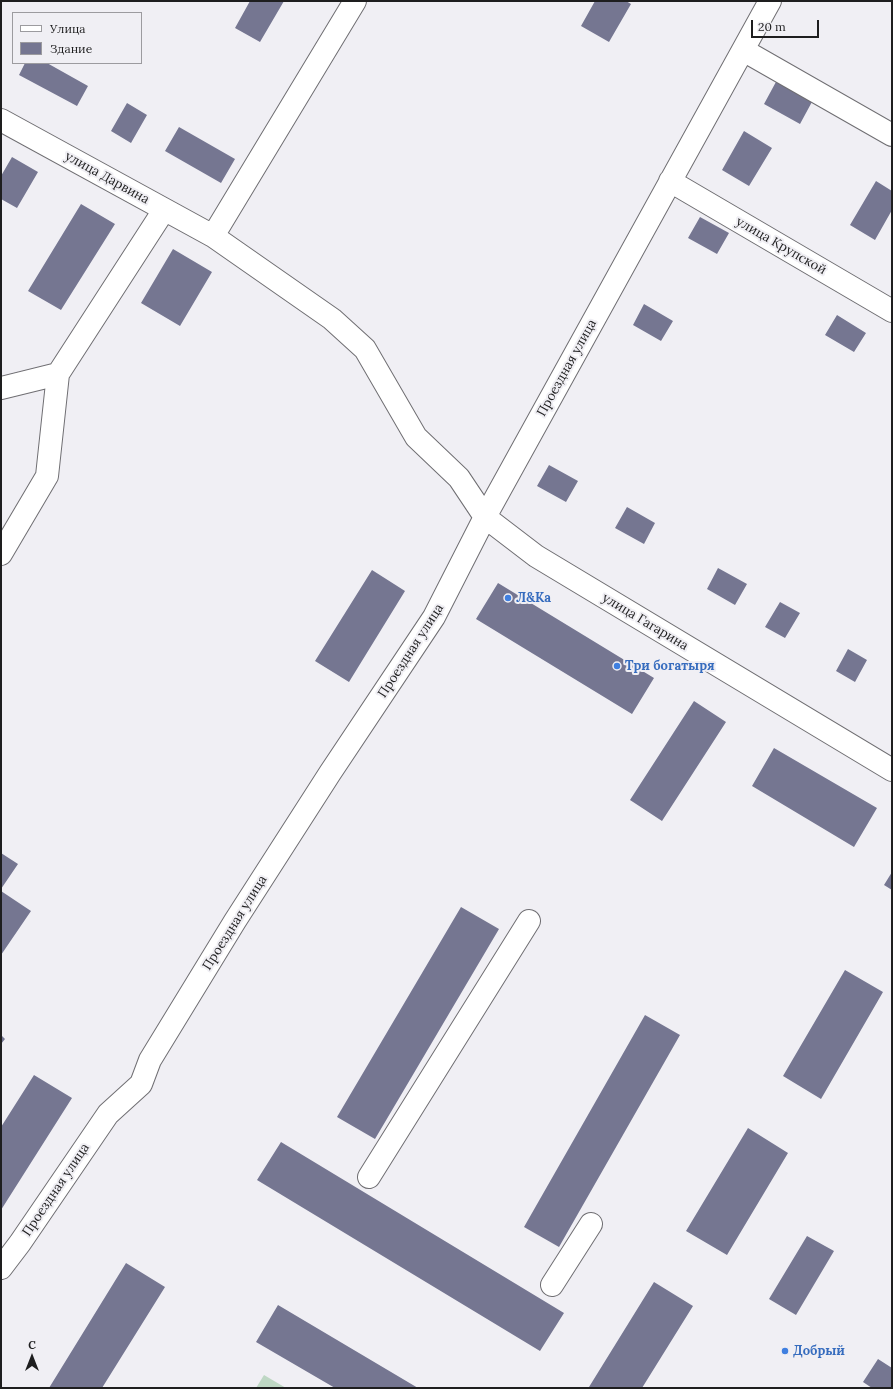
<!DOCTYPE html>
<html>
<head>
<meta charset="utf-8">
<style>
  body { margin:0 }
  #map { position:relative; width:893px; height:1389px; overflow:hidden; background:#f0eff4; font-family:Lora,serif }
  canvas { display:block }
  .frame { position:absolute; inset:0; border:2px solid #1e1e1f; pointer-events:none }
  .legend { position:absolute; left:12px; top:12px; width:130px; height:52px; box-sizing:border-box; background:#f0eff4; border:1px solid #9c9b9f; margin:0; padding:5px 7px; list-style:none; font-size:12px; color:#1e1e1f }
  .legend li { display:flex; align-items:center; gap:8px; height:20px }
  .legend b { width:20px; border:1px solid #9c9b9f }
  .north { position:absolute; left:12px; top:1337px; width:40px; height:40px; -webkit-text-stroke:3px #f0eff4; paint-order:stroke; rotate:0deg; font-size:11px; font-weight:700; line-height:16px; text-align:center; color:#1e1e1f }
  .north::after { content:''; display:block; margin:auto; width:14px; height:18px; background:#1e1e1f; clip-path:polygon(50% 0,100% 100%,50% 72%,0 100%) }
  .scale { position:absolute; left:751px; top:20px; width:68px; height:18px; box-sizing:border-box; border:2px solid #1e1e1f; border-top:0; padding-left:5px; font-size:12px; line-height:14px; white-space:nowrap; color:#1e1e1f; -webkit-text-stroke:3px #f0eff4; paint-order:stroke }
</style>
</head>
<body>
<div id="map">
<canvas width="893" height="1389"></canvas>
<div class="frame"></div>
<ul class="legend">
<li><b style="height:5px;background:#fff"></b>Улица</li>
<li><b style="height:11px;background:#757691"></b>Здание</li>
</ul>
<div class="north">С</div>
<div class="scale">20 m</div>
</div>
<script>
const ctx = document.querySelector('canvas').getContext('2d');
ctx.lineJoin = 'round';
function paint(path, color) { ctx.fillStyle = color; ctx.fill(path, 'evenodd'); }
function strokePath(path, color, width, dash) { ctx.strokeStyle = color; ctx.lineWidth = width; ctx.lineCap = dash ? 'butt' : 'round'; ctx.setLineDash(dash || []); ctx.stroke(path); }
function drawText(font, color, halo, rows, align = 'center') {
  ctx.font = font + ' Lora,serif'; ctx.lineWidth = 4; ctx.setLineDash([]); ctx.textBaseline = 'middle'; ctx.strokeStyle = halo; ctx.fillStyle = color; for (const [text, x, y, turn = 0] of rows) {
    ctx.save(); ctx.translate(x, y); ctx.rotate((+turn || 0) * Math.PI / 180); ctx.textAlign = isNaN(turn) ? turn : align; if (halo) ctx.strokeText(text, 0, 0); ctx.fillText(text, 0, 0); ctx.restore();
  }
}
paint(new Path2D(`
  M264 1375 286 1388H256Z`), '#bed7c4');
paint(new Path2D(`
  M250 1H284L260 42 235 28Z
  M595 1H626L631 4 609 42 581 26Z
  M25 63H47L88 86 77 106 19 75Z
  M777 80 813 100 800 124 764 104Z
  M127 103 147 115 131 143 111 131Z
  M179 127 235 159 221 183 165 151Z
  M744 131 772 148 749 186 722 170Z
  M12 157 38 172 17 208 1 199V176Z
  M876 181 892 191V210L875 240 850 225Z
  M81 204 115 224 61 310 28 291Z
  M700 217 729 233 717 254 688 238Z
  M173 249 212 272 180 326 141 303Z
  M644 304 673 321 661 341 633 325Z
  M837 315 866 333 854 352 825 335Z
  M549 465 578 481 566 502 537 486Z
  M627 507 655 523 644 544 615 528Z
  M718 568 747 584 735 605 707 589Z
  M372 570 405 591 349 682 315 661Z
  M498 583 654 678 632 714 476 619Z
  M780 602 800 613 785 638 765 627Z
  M848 649 867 660 855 682 836 671Z
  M694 701 726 722 662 821 630 800Z
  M774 748 877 808 854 847 752 786Z
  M1 853 18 864 1 889Z
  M892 872V890L884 885Z
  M1 891 31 911 1 955Z
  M461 907 499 929 375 1139 337 1117Z
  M845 970 883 992 821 1099 783 1076Z
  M645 1015 680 1035 559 1247 524 1227Z
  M1 1035 5 1039 1 1044Z
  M34 1075 72 1098 1 1210V1127Z
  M748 1128 788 1153 727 1255 686 1231Z
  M281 1142 564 1313 540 1351 257 1180Z
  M807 1236 834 1251 796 1315 769 1299Z
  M126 1263 165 1287 102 1388H49Z
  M654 1282 693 1306 642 1388H591L589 1387Z
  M278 1305 418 1388H335L256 1342Z
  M878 1359 892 1368V1388H872L863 1382Z`), '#757691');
const minor = new Path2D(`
  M743 50 892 135
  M1 120 213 236 332 319 365 349 416 437 459 478 485 517 536 556 892 770
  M670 181 892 311
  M213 236 355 1
  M1 388 58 374
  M1 554 47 476 58 374 164 210
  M369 1177 529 921
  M1 1268 20 1243 108 1114 141 1084 150 1060 235 921 330 773 434 617 485 517 770 1
  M552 1285 591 1224`);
strokePath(minor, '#6f6e72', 24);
strokePath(minor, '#fff', 22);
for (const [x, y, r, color] of [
  [508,598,4,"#3f7fe0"],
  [617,666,4,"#3f7fe0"],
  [785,1351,4,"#3f7fe0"]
]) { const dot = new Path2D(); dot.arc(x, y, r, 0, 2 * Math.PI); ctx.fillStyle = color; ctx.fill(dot); strokePath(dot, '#f0eff4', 1.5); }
drawText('13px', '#1e1e1f', '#f0eff4', [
  ["улица Дарвина",107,178,29],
  ["улица Крупской",781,246,30],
  ["Проездная улица",567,368,-61],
  ["улица Гагарина",645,622,31],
  ["Проездная улица",411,651,-57],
  ["Проездная улица",235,923,-58],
  ["Проездная улица",56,1190,-56]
]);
drawText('bold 13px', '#366cbe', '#f0eff4', [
  ["Л&Ка",516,598],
  ["Три богатыря",625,666],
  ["Добрый",793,1351]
], 'left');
</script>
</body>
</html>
